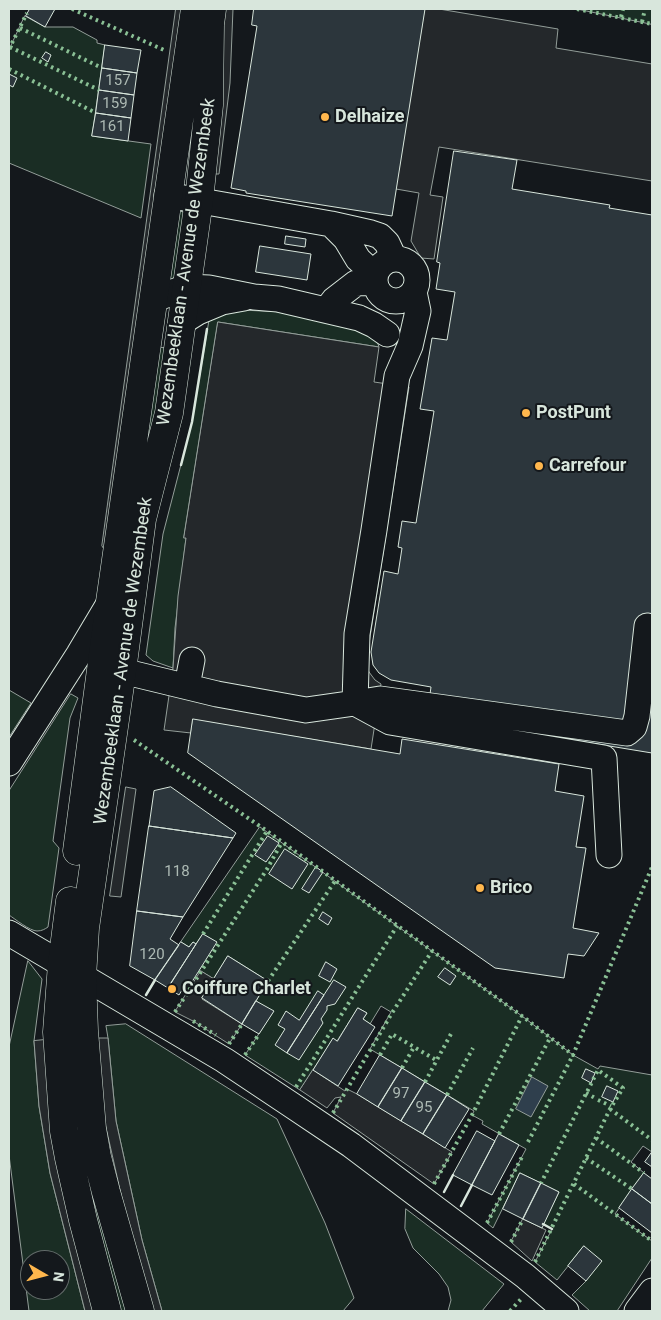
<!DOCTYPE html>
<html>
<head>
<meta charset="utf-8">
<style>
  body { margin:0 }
  #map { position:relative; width:661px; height:1320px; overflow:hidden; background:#14181c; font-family:Roboto,sans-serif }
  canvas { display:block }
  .frame { position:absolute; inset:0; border:10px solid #d8e6dc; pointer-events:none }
  .north { position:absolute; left:20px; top:1250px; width:50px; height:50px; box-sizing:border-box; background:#14181c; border:1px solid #626a69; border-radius:50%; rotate:98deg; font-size:14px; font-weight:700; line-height:20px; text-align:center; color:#d8e6dc }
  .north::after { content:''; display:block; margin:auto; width:18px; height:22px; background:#ffb74d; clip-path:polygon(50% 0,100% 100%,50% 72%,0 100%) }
</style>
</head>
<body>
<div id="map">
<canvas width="661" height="1320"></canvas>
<div class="frame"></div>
<div class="north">N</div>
</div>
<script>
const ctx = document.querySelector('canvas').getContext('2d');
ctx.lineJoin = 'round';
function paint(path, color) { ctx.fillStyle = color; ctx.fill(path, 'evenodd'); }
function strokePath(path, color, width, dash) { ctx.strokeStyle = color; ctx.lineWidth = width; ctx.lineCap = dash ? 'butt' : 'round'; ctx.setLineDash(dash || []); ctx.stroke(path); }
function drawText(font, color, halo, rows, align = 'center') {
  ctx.font = font + ' Roboto,sans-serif'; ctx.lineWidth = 4; ctx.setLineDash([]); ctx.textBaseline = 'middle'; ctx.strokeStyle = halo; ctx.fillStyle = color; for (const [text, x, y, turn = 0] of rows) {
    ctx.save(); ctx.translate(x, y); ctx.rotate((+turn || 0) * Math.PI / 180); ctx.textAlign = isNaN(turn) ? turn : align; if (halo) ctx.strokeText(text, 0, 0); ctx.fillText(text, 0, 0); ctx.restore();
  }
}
const green = new Path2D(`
  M577 9H652V24Z
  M25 16 45 27H73L97 40V43L105 45 92 136 151 144 141 218 9 163V50Z
  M174 209 189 214 181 276 164 284Z
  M241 310 284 312 353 323 377 341 379 347 218 322 184 537 186 538 175 628 173 668 153 661 146 655 163 534 192 422 209 320 224 312Z
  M158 347 166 348 169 352 135 514Z
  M9 690 31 703 9 737Z
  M71 694 78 698 70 718 53 841 59 848 48 927C45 929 42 931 37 931 30 931 15 919 9 915V791Z
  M260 827 522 1016 573 1055 598 1069 600 1066 652 1075V1152L643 1146 631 1162 644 1173 615 1214 652 1241V1258L617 1311H590L572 1295 586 1281 584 1246 557 1280 535 1262 552 1229 543 1224 559 1192 520 1173 493 1228 487 1223 526 1149 482 1124 483 1121 472 1115 474 1111 370 1049 391 1012 381 1006 370 1024 363 1019 367 1013 358 1008 337 1041 333 1039 300 1090 245 1055 273 1012 256 1001 268 981 228 956 214 979 199 970 216 942 203 934 196 944 193 942 189 947 181 942Z
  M28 961 42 979 34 1041 39 1106 50 1173 85 1311H29L9 1155V1047ZM30 1260H60V1290H30Z
  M126 1024 277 1119 325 1223 354 1298 343 1311H162L142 1240 116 1121 108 1038 106 1026Z
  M74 1039 129 1311H117L89 1201 69 1081Z
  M406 1209 504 1284 482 1311H448L451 1300 448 1287 439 1274 413 1248 405 1229Z`);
paint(green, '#1a2d24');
strokePath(green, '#939e99', 1);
const parking = new Path2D(`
  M176 9H182L107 554 102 546Z
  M223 9H233L230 83 219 174H212Z
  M425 9H439L558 29 556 48 652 64V181L439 147 430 195 443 197 434 259 421 258 411 241 419 193 396 189Z
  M218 322 379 347 374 382 409 387 366 663 369 672 375 680 381 684 371 749 193 720 191 733 164 730 173 668 178 596 184 553 186 538H184Z
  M126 787 136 789 121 897 110 896Z
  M201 971 214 979 202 999 242 1024 229 1044 193 1021 175 1012Z
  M97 1038H108L116 1121 142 1240 162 1311H153L125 1212 105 1123Z
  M44 1040 94 1311H85L50 1173 39 1106 34 1041Z
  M313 1070 345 1091 347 1089 357 1094 452 1152 434 1184 333 1113 341 1097 335 1098 327 1108 300 1090Z
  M523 1219 546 1230 532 1261 511 1242Z`);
paint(parking, '#24282b');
strokePath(parking, '#939e99', 1);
const water = new Path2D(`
  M532 1077 548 1086 531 1117 516 1109Z`);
paint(water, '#2f3f4d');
strokePath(water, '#939e99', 1);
const building = new Path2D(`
  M30 9H55L45 27 26 16Z
  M254 9H425L392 216 246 193V191L231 188 257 26 252 25Z
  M105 45 141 50 137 73 102 68Z
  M46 52 51 55 48 62 42 58Z
  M102 68 137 73 134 95 99 90Z
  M9 74 17 78 13 87 9 85Z
  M99 90 134 95 131 118 96 113Z
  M96 113 131 118 128 141 92 136Z
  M454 151 517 160 512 189 610 205 609 208 652 215V753L427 716 431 687 391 680 379 673 373 665 371 652 384 571 398 574 402 548 398 547 402 521 416 523 434 411 420 409 432 338 447 340 455 292 436 289 440 263 437 262Z
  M286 236 306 239 305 247 285 244Z
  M260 246 311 254 307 280 256 272Z
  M193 719 400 754 402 739 559 764 555 791 584 796 576 847 586 848 573 928 599 933 584 956 568 954 564 978 495 968 188 753Z
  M171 787 236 833 233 838 149 826 154 791Z
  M149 826 233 838 183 917 137 911Z
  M268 836 279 843 266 862 255 855Z
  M285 849 308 864 292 889 269 874Z
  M316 867 323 872 309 893 302 889Z
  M137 911 183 917 170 939 179 945 155 980 130 966Z
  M323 912 332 918 328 925 319 919Z
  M203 934 217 942 190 985 187 982 179 995 168 988Z
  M181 942 189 947 193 942 196 944 168 988 155 980Z
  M228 956 268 981 242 1024 202 998Z
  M326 962 337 969 330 982 319 976Z
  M445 968 456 976 450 985 438 977Z
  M334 980 346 987 335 1004 327 1006V1010L321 1019 323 1023 299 1060 287 1053Z
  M318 991 324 995 287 1053 275 1045 285 1029 278 1025 286 1011 299 1020Z
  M256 1001 274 1011 259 1034 242 1024Z
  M358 1008 367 1013 363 1019 375 1027 338 1086 313 1070 333 1038 337 1041Z
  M380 1055 402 1068 378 1107 357 1094Z
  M402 1068 425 1082 401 1121 378 1107Z
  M586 1069 595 1073 591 1083 582 1078Z
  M425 1082 447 1095 423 1134 401 1121Z
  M607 1086 618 1091 613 1102 602 1097Z
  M447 1095 469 1109 445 1148 423 1134Z
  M477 1131 495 1141 472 1185 453 1175Z
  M499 1134 519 1145 492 1195 472 1185Z
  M652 1152V1167L645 1162Z
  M520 1173 541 1183 523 1219 503 1209Z
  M644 1173 652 1179V1204L632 1189Z
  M541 1183 559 1192 542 1228 523 1219Z
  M632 1189 652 1204V1233L619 1208Z
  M584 1246 602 1261 586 1281 568 1266Z`);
paint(building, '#2c363c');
strokePath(building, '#d8e6dc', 1);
const minor = new Path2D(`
  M167 195 331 224 371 233 380 236 387 243 394 258
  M331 224 346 239 358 259 375 275
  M375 280a21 21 0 1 1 42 0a21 21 0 1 1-42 0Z
  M153 300 186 287 209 288 254 297 278 299 359 318 374 325 387 334
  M327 309 334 300 356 283 375 282
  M182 322 198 312 222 302 244 298
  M122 671 217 694 306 710 355 703 380 699 627 733 634 727 637 716 647 626
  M187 686 192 660
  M355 703 357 634 374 530 397 376 410 346 418 311 414 292
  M355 703 390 722 604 758 609 855
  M9 763 79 654 110 602
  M9 933 224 1060 290 1104 351 1145 456 1224 525 1276 566 1311
  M637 1311 652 1291`);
const major = new Path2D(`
  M77 851 110 602 195 9
  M70 901 62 964 57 1032 64 1131 69 1158 83 1220 107 1311
  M140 1311 106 1192 97 1157 92 1129 84 1031 82 977 85 928 122 671 142 519 169 413 199 200 209 105 210 24 212 9`);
strokePath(minor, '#d8e6dc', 27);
strokePath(major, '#d8e6dc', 29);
strokePath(minor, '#14181c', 25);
strokePath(major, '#14181c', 28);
strokePath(new Path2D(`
  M72 9 164 50
  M577 9 652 24
  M621 17 623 9
  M642 22 645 9
  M20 28 102 68
  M10 47 99 90
  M9 49 27 13
  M9 69 96 113
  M134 740 267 831 522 1016 573 1055 652 867
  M203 934 267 831
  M268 981 335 881
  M175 1012 267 869 282 842
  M193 1021 216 1035
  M229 1044 242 1024
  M245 1055 259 1034
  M380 1055 392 1034 436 1060
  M402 1068 414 1047
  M425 1082 452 1032
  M296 1087 397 926
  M586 1093 595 1098
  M447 1095 473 1048
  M598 1100 611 1106
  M610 1109 652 1140
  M333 1113 392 1013 432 951
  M499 1134 550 1038
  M596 1138 644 1173
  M528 1142 573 1055
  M586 1158 632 1189
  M434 1184 472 1115 522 1016
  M574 1184 652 1241
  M487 1223 523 1155
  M511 1242 523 1219
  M535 1262 610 1109 623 1088 598 1070 541 1183
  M510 1311 523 1297`), '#8ac095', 4, [2.5, 4]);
strokePath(new Path2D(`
  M181 465 192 422 207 329
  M146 995 155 980
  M444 1192 453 1175
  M461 1206 472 1185
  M543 1224 552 1229`), '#d8e6dc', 2.5);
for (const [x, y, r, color] of [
  [325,117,5,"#ffb74d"],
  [526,413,5,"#ffb74d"],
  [539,466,5,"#ffb74d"],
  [480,888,5,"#ffb74d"],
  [172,989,5,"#ffb74d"]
]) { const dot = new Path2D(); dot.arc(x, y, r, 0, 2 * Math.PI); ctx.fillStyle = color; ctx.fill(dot); strokePath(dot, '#14181c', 2); }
drawText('15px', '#adbab4', null, [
  ["157",118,81],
  ["159",115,104],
  ["161",112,127],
  ["118",177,872],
  ["120",152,955],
  ["97",401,1094],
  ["95",424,1108]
]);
drawText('bold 18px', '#d8e6dc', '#14181c', [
  ["Delhaize",335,117],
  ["PostPunt",536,413],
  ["Carrefour",549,466],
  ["Brico",490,888],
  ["Coiffure Charlet",182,989]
], 'left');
drawText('18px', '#d8e6dc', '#14181c', [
  ["Wezembeeklaan - Avenue de Wezembeek",187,262,-82],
  ["Wezembeeklaan - Avenue de Wezembeek",124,661,-82]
]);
</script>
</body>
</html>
